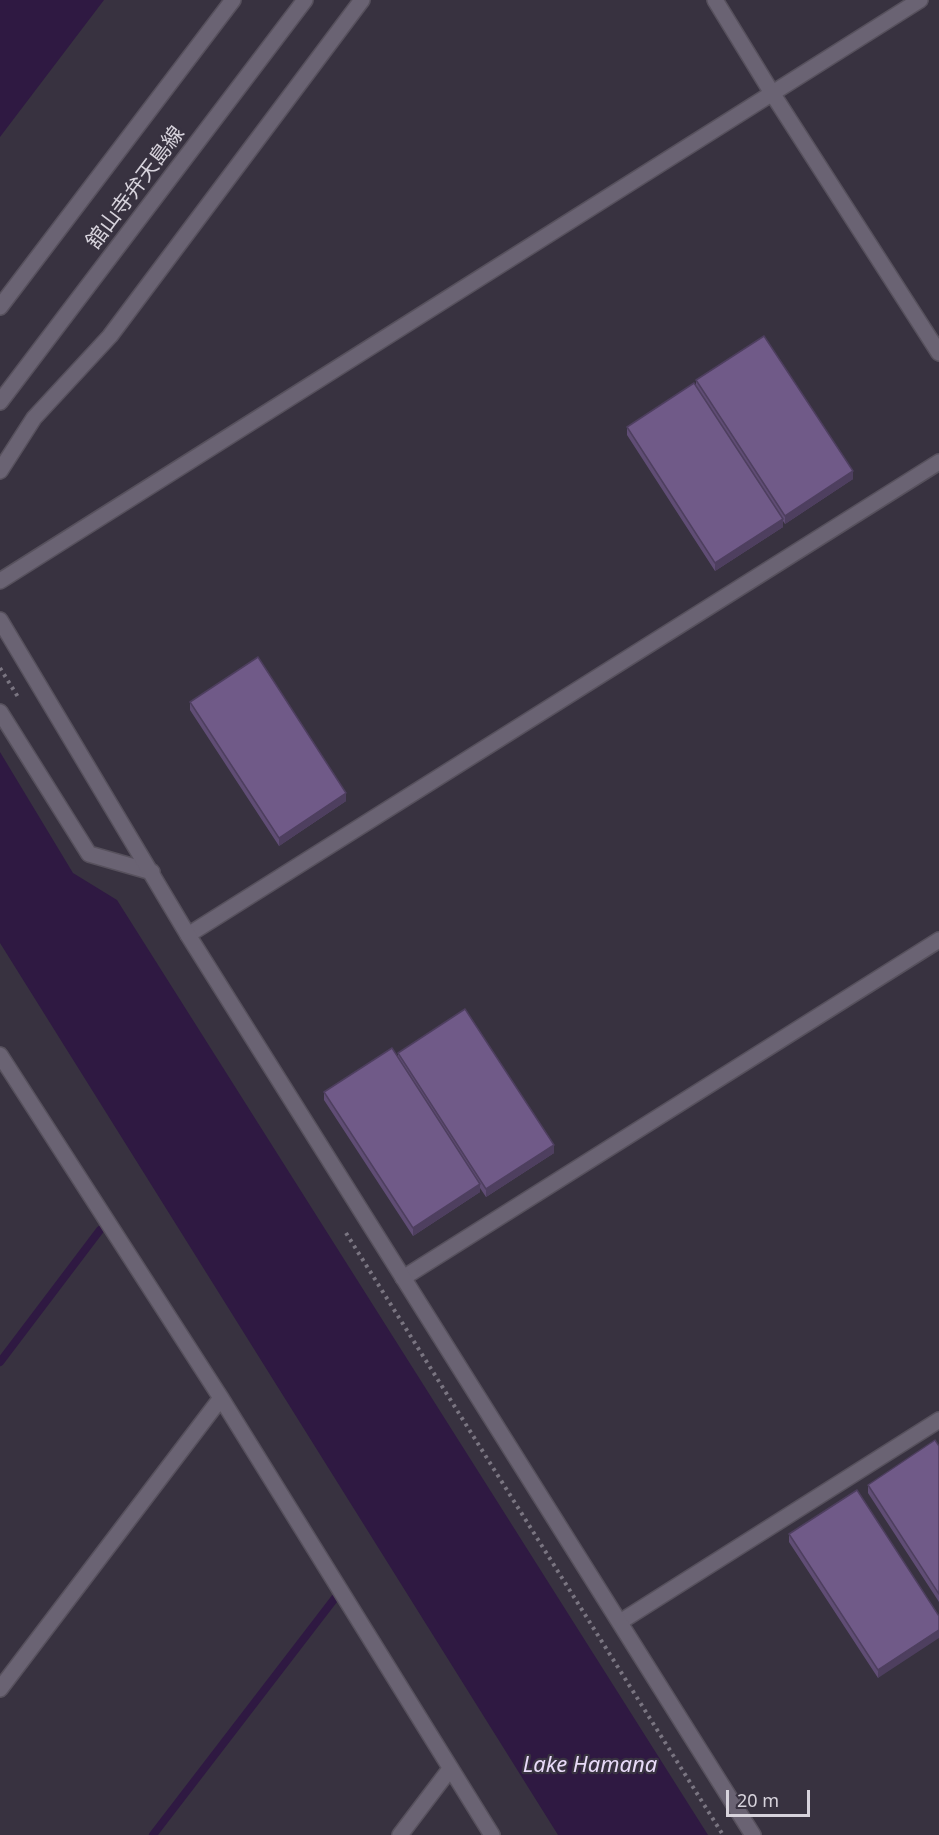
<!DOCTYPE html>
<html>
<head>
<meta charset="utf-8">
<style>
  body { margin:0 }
  #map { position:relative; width:939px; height:1835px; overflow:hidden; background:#383240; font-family:"Noto Sans",sans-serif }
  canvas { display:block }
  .scale { position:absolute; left:726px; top:1790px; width:84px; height:27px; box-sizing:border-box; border:3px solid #d7d3dc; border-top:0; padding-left:8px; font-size:18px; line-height:21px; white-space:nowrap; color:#d7d3dc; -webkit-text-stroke:4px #383240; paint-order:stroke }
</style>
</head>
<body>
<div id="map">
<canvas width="939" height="1835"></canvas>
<div class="scale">20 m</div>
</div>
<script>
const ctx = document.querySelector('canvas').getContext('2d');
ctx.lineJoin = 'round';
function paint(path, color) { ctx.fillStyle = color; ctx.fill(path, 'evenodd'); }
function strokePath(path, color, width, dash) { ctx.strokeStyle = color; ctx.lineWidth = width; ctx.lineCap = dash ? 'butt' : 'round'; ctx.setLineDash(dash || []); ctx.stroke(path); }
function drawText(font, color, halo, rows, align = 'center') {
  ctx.font = font + ' "Noto Sans","Noto Sans JP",sans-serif'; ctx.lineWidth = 4.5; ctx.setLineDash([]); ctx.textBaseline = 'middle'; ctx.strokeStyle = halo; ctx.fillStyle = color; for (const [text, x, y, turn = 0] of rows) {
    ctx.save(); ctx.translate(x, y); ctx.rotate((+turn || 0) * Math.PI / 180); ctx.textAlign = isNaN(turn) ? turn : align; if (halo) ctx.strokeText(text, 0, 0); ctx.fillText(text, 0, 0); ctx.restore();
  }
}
paint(new Path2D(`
  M0 0H104L0 137Z
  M0 752 73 873 117 900 708 1835H558L0 943Z`), '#2f1942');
strokePath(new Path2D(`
  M0 1362 100 1230
  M153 1835 335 1598`), '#2f1942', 8);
const minor = new Path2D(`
  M715 0 772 93 939 353
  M0 307 233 0
  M0 471 34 418 110 336 362 0
  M0 581 920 0
  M0 712 89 854 152 872
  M188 935 939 462
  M0 1055 221 1398 492 1835
  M403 1278 939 940
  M620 1622 939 1420
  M0 1689 221 1398
  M400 1835 450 1769`);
const tertiary = new Path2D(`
  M0 620 188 935 753 1835`);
const secondary = new Path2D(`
  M0 402 305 0`);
strokePath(minor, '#57515d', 18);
strokePath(tertiary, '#57515d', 18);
strokePath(secondary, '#57515d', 18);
strokePath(new Path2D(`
  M0 668 18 697
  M346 1233 723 1835`), '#7a7581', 4, [3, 4.5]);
strokePath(minor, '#6a6373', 15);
strokePath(tertiary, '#6a6373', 15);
strokePath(secondary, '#6a6373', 15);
paint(new Path2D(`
  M696 380 853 479 785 524 783 521V527L715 571 627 435V427L696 385Z
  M190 702 346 801 279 846 190 710Z
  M398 1053 554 1153 486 1197 480 1188V1192L413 1236 324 1100V1092L398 1058Z
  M939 1446V1602L868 1493V1485Z
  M789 1534 939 1616 878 1678 789 1542Z`), '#604d75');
paint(new Path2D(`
  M853 471V479L785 524V516Z
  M783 519V527L715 571V563Z
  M346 793V801L279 846V838Z
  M554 1145V1153L486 1197V1189Z
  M480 1184V1192L413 1236V1228Z
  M939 1630V1638L878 1678V1670Z`), '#4e3f5f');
const building = new Path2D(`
  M764 336 853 471 785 516 696 380Z
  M694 383 783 519 715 563 627 427Z
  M258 657 346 793 279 838 190 702Z
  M465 1009 554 1145 486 1189 398 1053Z
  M392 1048 480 1184 413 1228 324 1092Z
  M935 1440 939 1446V1594L868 1485Z
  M857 1490 939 1616V1630L878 1670 789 1534Z`);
paint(building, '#705a88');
strokePath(building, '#4e3f5f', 1.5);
drawText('21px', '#d7d3dc', '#383240', [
  ["舘山寺弁天島線",136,188,-53]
]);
drawText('italic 22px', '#e8daf8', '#383240', [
  ["Lake Hamana",590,1766]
]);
</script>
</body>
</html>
